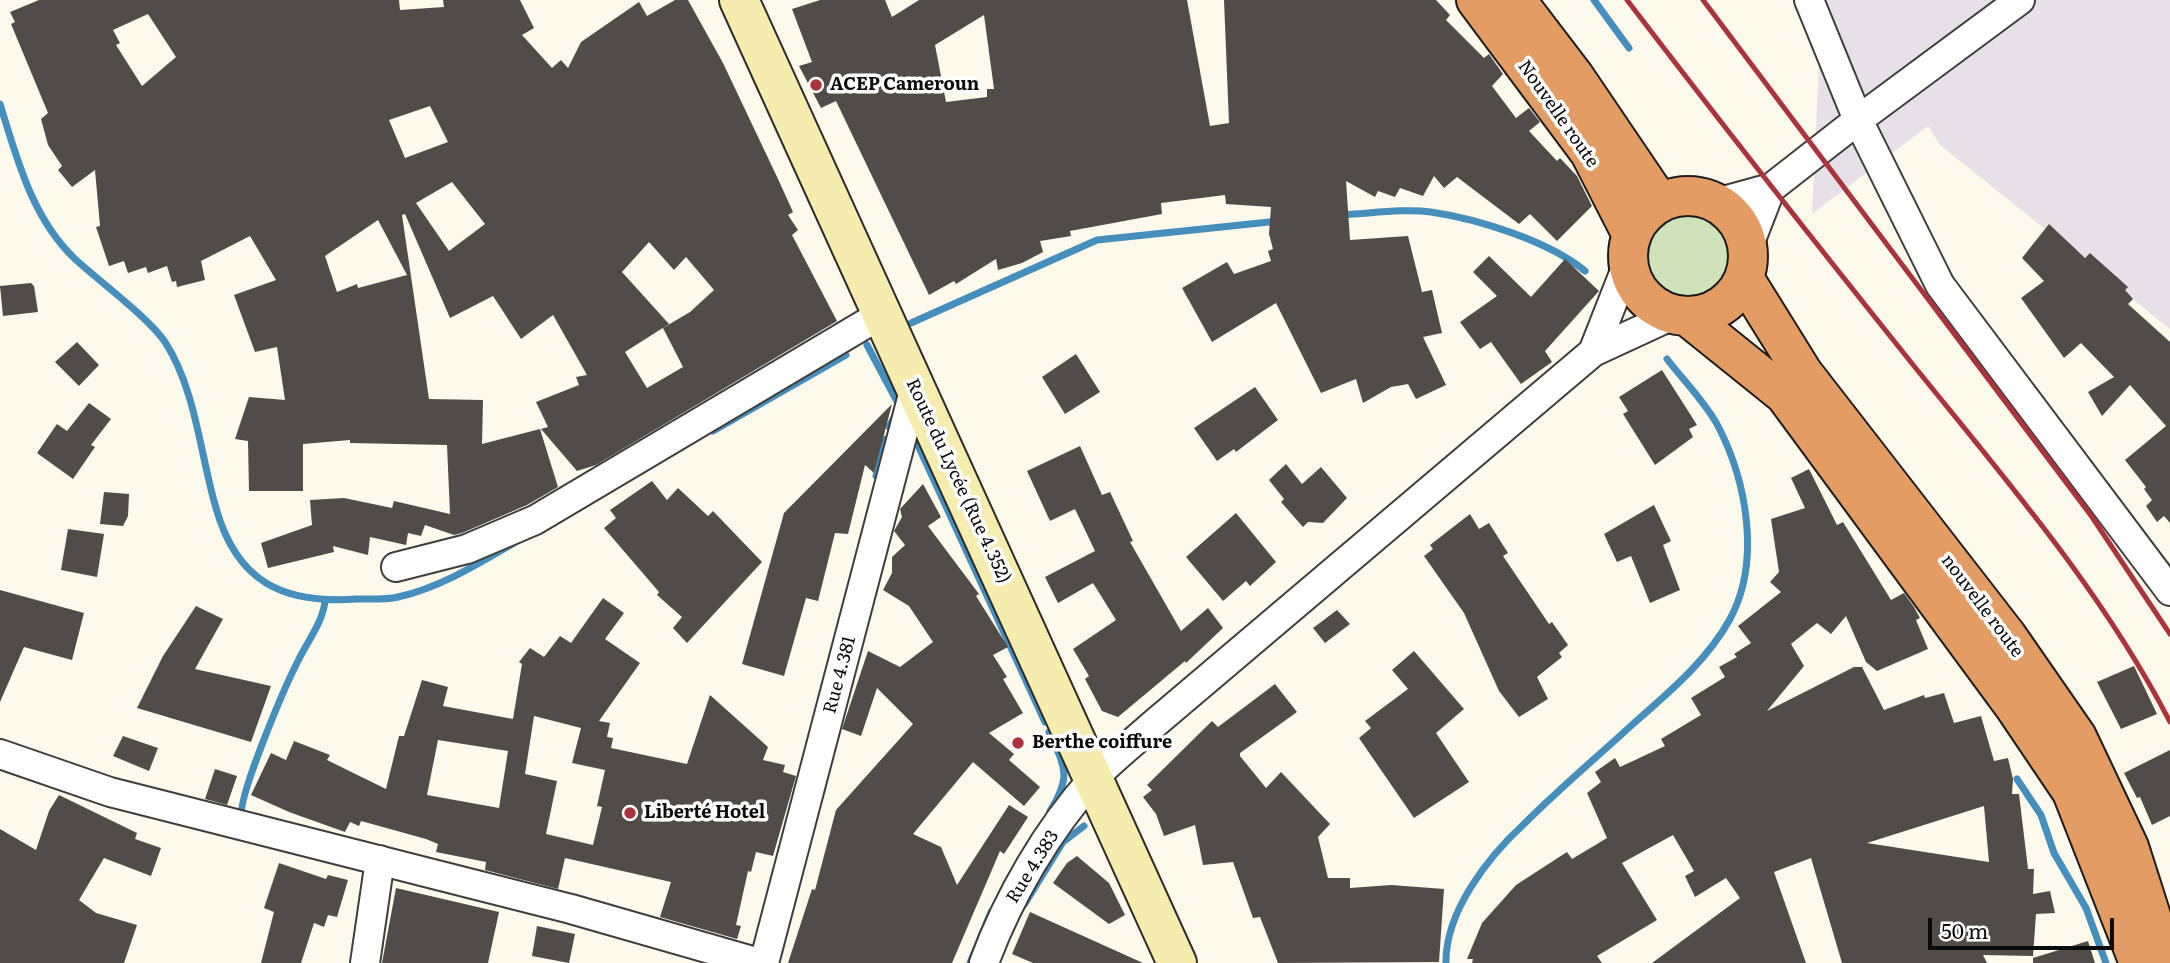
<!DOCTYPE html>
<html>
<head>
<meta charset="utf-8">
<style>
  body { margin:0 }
  #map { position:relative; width:2170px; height:963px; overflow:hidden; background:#fdf9eb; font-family:Literata,serif }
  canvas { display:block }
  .scale { position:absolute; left:1928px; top:918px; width:186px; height:32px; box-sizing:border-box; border:4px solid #0b0b0b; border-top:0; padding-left:9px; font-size:21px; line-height:24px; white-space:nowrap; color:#0b0b0b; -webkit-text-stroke:5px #fff; paint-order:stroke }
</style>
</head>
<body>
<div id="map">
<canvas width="2170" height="963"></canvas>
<div class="scale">50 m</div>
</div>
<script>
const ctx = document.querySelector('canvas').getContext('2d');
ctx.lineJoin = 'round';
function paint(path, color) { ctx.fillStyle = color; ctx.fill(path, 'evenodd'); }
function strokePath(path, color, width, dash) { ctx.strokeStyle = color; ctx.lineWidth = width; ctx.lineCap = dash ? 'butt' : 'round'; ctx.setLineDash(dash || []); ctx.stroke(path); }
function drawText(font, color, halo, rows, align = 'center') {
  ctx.font = font + ' Literata,serif'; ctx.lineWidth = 7; ctx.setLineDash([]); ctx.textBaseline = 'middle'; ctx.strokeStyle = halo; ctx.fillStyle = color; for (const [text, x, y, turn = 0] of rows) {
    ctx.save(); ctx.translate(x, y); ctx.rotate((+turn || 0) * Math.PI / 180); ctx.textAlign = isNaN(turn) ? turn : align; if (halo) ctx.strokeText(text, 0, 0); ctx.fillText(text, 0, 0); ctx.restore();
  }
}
paint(new Path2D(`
  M1822 0H2170V329L1940 145 1928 126 1812 214Z`), '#e8e0e9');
paint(new Path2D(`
  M1638 256a49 49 0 1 1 98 0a49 49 0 1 1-98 0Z`), '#cfe2b9');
strokePath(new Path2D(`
  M1594 0 1629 48
  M0 104C17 159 32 218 75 259 99 281 149 318 165 342 196 390 200 454 216 508 237 583 284 604 356 599 370 599 385 600 398 597 439 588 478 564 514 543
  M1339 215C1368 214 1402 208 1431 212 1478 219 1549 241 1585 271
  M911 323 1097 240 1279 221
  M867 345 900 407 889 427
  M713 431 846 355
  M916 441 1045 722
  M876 476 886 439
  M1049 732C1065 767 1072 776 1050 811
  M2017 779 2041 815 2054 853 2086 908 2106 963
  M242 818C235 802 287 682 298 661 307 642 323 622 325 601
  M1024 905 1063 842 1084 826
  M970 963 991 912
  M1446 963C1445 912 1488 857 1524 824 1559 789 1597 757 1633 724 1668 693 1707 661 1730 619 1761 562 1747 482 1718 426 1705 402 1683 380 1667 359`), '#468ebc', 7);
paint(new Path2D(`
  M39 0H399L400 10 444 7 443 0H520L534 28 522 35 552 68 561 60 568 68 581 42 639 2 647 16 675 0H688L723 63 778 179 793 212 788 215 798 230 792 235 837 321 596 465 577 471 541 429 548 427 536 402 579 385 576 377 587 375 553 315 521 339 493 296 450 318 405 214 402 215 429 399 483 400 482 444 540 429 558 487 527 505 462 533 454 535 425 525 421 536 408 533 406 545 370 537 368 555 333 546 334 552 268 568 261 543 312 525 310 500 344 498 392 508 394 501 450 514 447 445 350 443V440L303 444V491H249L248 441 235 439 249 397 285 400 277 347 255 352 234 295 276 280 250 236 201 261 205 280 177 287 176 281 172 282 167 266 148 273 146 267 128 273 124 261 109 266 96 227 100 226 95 170 72 187 58 170 62 166 48 145 41 119 48 113 11 24 15 22 10 12ZM148 14 176 57 142 86 116 45 120 43 113 30ZM430 106 448 142 405 158 389 120ZM452 182 485 224 449 251 416 203ZM378 220 407 275 358 288 357 284 337 292 325 256ZM649 242 674 270 686 257 714 290 690 312 663 328 683 367 647 388 625 352 669 324 622 272Z
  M820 0H885L892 17 919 0H1187L1210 126 1229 123 1224 0H1436L1450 15 1446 20 1484 58 1489 54 1503 74 1492 86 1516 118 1529 108 1540 122 1529 131 1557 161 1560 158 1577 176 1592 206 1557 241 1530 214 1519 224 1457 177 1444 188 1434 176 1423 196 1400 188 1395 197 1378 191 1375 197 1346 181 1350 240 1408 236 1422 292 1432 290 1442 333 1423 337 1446 385 1416 399 1408 384 1391 387 1363 403 1356 379 1321 393 1276 303 1212 342 1182 288 1227 262 1234 274 1271 261 1268 251 1273 249 1269 234 1271 207 1226 204 1225 195 1161 203 1162 214 1070 231 1071 236 1040 241 1043 252 1022 263 998 270 996 259 956 284 954 281 929 295 836 101 821 108 799 66 812 62 792 9ZM984 15 994 89H987V97L946 102 935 45Z
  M2049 224 2085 258 2090 253 2128 287 2125 290 2133 299 2128 304 2170 342V523L2164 516 2157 522 2146 506 2152 500 2144 489 2146 487 2125 460 2166 426 2130 385 2102 416 2088 392 2114 377 2081 343 2064 358 2021 298 2044 281 2022 258Z
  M1489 256 1531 297 1565 259 1599 291 1545 351 1552 362 1521 384 1491 342 1480 349 1460 322 1497 296 1473 272Z
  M31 283 34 286 38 312 3 316 0 286Z
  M77 342 99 365 79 386 55 362Z
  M1076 354 1100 392 1065 414 1042 377Z
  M1662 370 1697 425 1689 429 1693 437 1655 465 1623 414 1628 411 1619 397Z
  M1255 387 1278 420 1236 452 1234 449 1217 461 1194 428Z
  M89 403 111 419 91 445 95 447 73 479 37 453 57 424 67 431Z
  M892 404 874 473 865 465 848 534 835 533 818 601 806 598 784 676 742 664 784 513Z
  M1080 446 1102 495 1110 492 1133 541 1130 542 1181 631 1208 608 1223 628 1186 663 1185 661 1118 717 1102 711 1085 679 1089 676 1073 649 1116 620 1093 583 1058 603 1045 577 1095 551 1075 509 1050 521 1027 471Z
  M1286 464 1302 484 1321 467 1347 498 1323 523 1308 522 1303 527 1281 502 1284 499 1269 480Z
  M1809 469 1837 525 1843 522 1891 600 1904 593 1914 607 1920 618 1916 620 1928 649 1877 671 1866 662 1846 616 1831 634 1817 623 1791 644 1804 666 1767 711 1854 667H1862L1884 710 1924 695 1925 698 1944 693 1954 723 1981 716 1994 761 2008 758 2013 779 2012 794H2019L2028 869H2034L2033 894 2050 891 2055 913 2036 914 2033 956 1983 955 1987 963H1842L1811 858 1774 872 1806 963H1652L1740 898 1726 878 1695 897 1685 876 1694 871 1673 835 1622 863 1657 920 1597 956 1602 963H1472L1473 959H1467L1482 923 1516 885 1567 852 1572 859 1607 838 1587 793 1601 782 1595 772 1615 758 1620 767 1665 746 1661 739 1701 715 1691 698 1725 677 1719 667 1737 657 1734 654 1751 643 1738 626 1781 592 1770 582 1779 572 1771 519 1805 508 1791 478ZM1984 806 1989 862 1867 843Z
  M652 481 667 500 678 488 708 516 713 511 762 562 687 643 673 628 682 617 657 595 659 592 604 528 616 518 610 510Z
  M923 484 941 517 928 526 979 594 976 596 1008 647 993 655 1007 677 1003 679 1023 713 989 733 1014 754 1009 760 1040 787 1024 806 973 762 913 834 941 847 957 885 1009 805 1028 817 1004 854 1000 851 952 963H788L812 889 815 890 836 810 913 724 877 688 861 736 842 729 868 651 900 667 933 642 909 606 883 590 892 573V557L905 545 894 531 902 517 900 509Z
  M104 492 129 494 128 516 123 526 100 524Z
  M1654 505 1671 541 1663 545 1680 590 1650 603 1631 556 1617 562 1604 534Z
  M1236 513 1276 562 1250 586 1246 581 1223 601 1186 557Z
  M1470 514 1479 529 1489 523 1508 553 1503 556 1549 624 1552 622 1568 645 1559 653 1562 657 1537 677 1548 699 1519 717 1499 691 1464 613 1424 556 1433 549 1430 545Z
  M68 529 104 534 97 577 61 570Z
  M0 590 84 613 72 660 24 647 0 702Z
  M603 598 624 613 605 639 640 663 599 721 610 723 607 737 613 738 611 748 687 764 710 695 768 747 763 760 785 765 783 772 796 776 773 856 756 852 751 872 748 871 736 925 741 926 737 939 660 917 671 882 565 858 558 889 485 870 486 862 436 852 438 844 426 839 361 821 359 826 350 822 345 832 289 812 251 795 271 753 286 760 294 741 330 755 327 760 386 789 399 736H404L422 680 448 687 443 706 513 719 522 664 519 662 530 648 544 657 560 636 571 643ZM534 716 581 728 572 763 605 770 597 806 602 807 593 845 546 834 557 781 525 774ZM438 740 508 751 499 808 427 795Z
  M196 606 223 619 195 669 271 686 251 742 137 708 163 656Z
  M1337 610 1350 624 1325 643 1313 628Z
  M1414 651 1464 709 1436 733 1469 782 1414 818 1359 738 1371 728 1365 721 1408 689 1392 670Z
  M2134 666 2157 714 2121 729 2097 682Z
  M1275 684 1297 712 1240 753V756L1266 788 1281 772 1330 824 1318 837 1328 878H1350V888L1391 885 1444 889 1439 962 1278 963 1260 917 1253 918 1233 862 1203 865 1195 825 1164 836 1156 814 1143 797 1152 790 1147 785 1212 721 1218 727Z
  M123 736 158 748 149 771 113 756Z
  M2170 750V816L2152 825 2140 797 2137 798 2124 773Z
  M215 769 237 776 227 805 205 799Z
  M59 795 137 833 135 839 161 848 151 876 104 858 79 900 96 913 137 925 124 963H0V829L36 850 49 811Z
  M1077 856 1109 883 1125 915 1109 924 1053 883 1067 863Z
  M279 863 326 879 328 875 348 880 337 917 328 915 324 927 314 923 301 963H261L274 912 264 908Z
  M396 888 499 912 488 963H382Z
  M1030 912 1143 963H1033L1012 954Z
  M537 926 575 934 569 963 532 956Z
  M2088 941 2095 963H2033V958Z`), '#524c49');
const street = new Path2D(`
  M1809 0 1858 120 2020 0
  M1716 203 1771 188 1858 120 1940 285 2170 591
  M1747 250 1771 188
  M1593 352 1628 263
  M396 567 467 549 535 520 882 314
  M0 754 110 792 571 909 759 963
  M365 963 380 860
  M764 963 915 387
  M984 963C1008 898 1047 830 1094 778 1112 759 1134 742 1154 724L1593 352 1673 315`);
const secondary = new Path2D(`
  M739 0 1177 963`);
const highway = new Path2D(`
  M1476 0 1590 153 1632 235
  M1516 0 1574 76 1660 203
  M1628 256a60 60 0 1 1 120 0a60 60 0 1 1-120 0Z
  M1744 278 1803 373 2007 636 2077 737 2129 847 2166 963
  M1688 317 1785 395 2014 706 2072 792 2139 963`);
strokePath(street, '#3e3e3e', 32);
strokePath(secondary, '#2d2d2d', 42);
strokePath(highway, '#1c1c1c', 42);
strokePath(street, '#fff', 28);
strokePath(secondary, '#f5ecae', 38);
strokePath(highway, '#e39c63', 38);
strokePath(new Path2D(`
  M1627 0C1721 123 1817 245 1914 366 2006 480 2103 592 2170 722
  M1703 0 2092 517 2170 634`), '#aa343b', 5);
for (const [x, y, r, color] of [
  [816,85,7,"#aa343b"],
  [1018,743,7,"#aa343b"],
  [630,813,7,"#aa343b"]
]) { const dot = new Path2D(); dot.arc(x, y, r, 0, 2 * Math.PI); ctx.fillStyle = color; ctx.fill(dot); strokePath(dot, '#fff', 2.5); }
drawText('bold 18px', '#0b0b0b', '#fff', [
  ["ACEP Cameroun",830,85],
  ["Berthe coiffure",1032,743],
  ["Liberté Hotel",644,813]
], 'left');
drawText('18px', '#0b0b0b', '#fff', [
  ["Nouvelle route",1558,114,55],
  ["Route du Lycée (Rue 4.352)",958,481,65],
  ["nouvelle route",1982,606,53],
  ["Rue 4.381",840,675,-75],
  ["Rue 4.383",1033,867,-58]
]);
</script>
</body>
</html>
